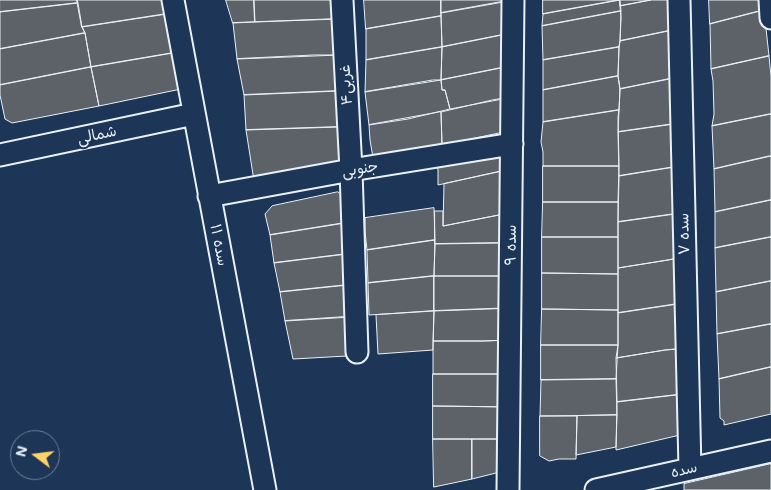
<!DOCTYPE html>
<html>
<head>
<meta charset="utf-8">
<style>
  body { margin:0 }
  #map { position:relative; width:771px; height:490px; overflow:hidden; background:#1d3557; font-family:Mali,sans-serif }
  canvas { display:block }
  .north { position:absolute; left:10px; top:430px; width:50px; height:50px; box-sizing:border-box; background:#1d3557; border:1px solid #6e8097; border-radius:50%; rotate:285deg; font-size:14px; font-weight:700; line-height:20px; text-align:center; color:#e8f1f8 }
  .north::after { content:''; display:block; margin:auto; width:18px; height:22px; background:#ffd166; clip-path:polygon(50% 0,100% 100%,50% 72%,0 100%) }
</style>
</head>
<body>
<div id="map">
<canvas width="771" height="490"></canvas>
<div class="north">N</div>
</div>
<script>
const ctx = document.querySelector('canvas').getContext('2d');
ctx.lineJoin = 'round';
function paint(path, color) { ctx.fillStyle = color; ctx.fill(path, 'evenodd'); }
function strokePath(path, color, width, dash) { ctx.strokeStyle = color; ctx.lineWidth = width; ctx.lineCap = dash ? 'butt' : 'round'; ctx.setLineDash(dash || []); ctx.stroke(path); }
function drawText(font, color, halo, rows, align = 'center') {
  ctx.font = font + ' Mali,"Playpen Sans Arabic",sans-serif'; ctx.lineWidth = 4; ctx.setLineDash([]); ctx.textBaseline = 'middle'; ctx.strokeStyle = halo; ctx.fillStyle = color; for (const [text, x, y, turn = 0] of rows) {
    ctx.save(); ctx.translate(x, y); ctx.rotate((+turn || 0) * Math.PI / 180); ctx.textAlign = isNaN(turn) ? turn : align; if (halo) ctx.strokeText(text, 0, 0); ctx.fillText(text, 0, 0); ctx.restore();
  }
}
const building = new Path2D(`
  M0 0H77L78 3 0 12Z
  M77 0H168L167 14 82 27Z
  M226 0H254L255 22 233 23Z
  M254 0H338V19L255 22Z
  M364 0H441V16L366 29Z
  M441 0H515L441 13Z
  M512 0V33L442 47 441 13Z
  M543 0H620L543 14Z
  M620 0 621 11 542 26 543 14Z
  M620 0H651L620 6Z
  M651 0H683L678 29 620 41 621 18 620 6Z
  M709 0H764V10L710 24Z
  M78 3 82 27 85 33 0 49V12Z
  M764 10 769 56 711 69 710 24Z
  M621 11 620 41 619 47 543 60 542 26Z
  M173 13 179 52 91 67 85 33 82 27Z
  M441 16 442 47 366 60V29Z
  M338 19 339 55 237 59 233 23Z
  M678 29 684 76 620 89 618 76 619 47 620 41Z
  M85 33 91 67 0 85V49Z
  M512 33 511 66 441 80 442 47Z
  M442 47 441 80 365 92 366 60Z
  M619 47 618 76 543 90V60Z
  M179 52 181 89 99 106 91 67Z
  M314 55H339V91L244 95 237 59Z
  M769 56 771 76V114L712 126 714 114 713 81 711 69Z
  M511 66 513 97 450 109 445 90H442L441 80Z
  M91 67 99 106 12 123 5 119 0 95V85Z
  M618 76 620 89 619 110 543 122V90Z
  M684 76 681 123 618 132 620 89Z
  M433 80H441L442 90H445L450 109 408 119 369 125 365 92Z
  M339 91V127L246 130 244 95Z
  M513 97 518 129 442 145 441 112 492 100Z
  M619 110 618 117 619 166H543V152L541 142 543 122Z
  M441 112 442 145 373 158 370 140 369 125Z
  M771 114V156L714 169 712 126Z
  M681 123 687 165 619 176 618 132Z
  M339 127V153L340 165 254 181 246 130Z
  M518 147 516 168 438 185V170L436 160Z
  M769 156H771V200L715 212 714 169Z
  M687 165 682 213 618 222 619 176Z
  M543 166H619L618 202H543Z
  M516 168 509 213 443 226 444 184Z
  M338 192 344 196 345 223 270 235 265 214 272 206Z
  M771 200V237L715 248V212Z
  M543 202H618V237H542Z
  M434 208 435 240 367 250 365 231V218Z
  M435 211H443V226L509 213 500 243 435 244Z
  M682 213 689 256 668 260 618 268V222Z
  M345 223 347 254 274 263 270 235Z
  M542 237H618V274L542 273Z
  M771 237V281L716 292 715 248Z
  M435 240 434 276 368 283 367 250Z
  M500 243 515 276H434L435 244Z
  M347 254 348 285 280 292 274 263Z
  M689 256 691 302 618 313V268L668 260Z
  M542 273 618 274V310L542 309Z
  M434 276V311L369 315 368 283Z
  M434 276H515V308L434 311Z
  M771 281V324L717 334 716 292Z
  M348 285 351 317 285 321 280 292Z
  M691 302V348L665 350 616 358 618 345V313Z
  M515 308V340L483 341H433L434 311Z
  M542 309 618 310V345H541Z
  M434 311 433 350 378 354 376 315Z
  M345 317 347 356 293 359 285 321Z
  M771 324V367L719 379 717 334Z
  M515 340V374H433V341H483Z
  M541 345H618L616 379 541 380Z
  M691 348 693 393 617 402 616 358 665 350Z
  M771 367V414L724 425V421L720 418 719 379Z
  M433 374H515L514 407 433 406Z
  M616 379 617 415 540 416 541 380Z
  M693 393 680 435 616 450 617 402Z
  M433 406 514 407 504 439H433Z
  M617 415 616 447 576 455 577 416Z
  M540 416H577L576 459H559L549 461 540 456Z
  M433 439H472V479L434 487Z
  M472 439H504L508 470 472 479Z
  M771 464V490H684V484Z`);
paint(building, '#5c6267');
strokePath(building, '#e8f1f8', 1);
const minor = new Path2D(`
  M173 0 265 490
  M342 0 351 170 357 352
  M679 0 690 469
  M770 0 771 18
  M0 155 194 114
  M209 196 351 170 512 144
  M508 490 513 0
  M596 490 771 451`);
strokePath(minor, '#e8f1f8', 25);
strokePath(minor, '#1d3557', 21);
drawText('15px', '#e8f1f8', '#1d3557', [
  ["غربی۴",346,85,-93],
  ["شمالی",97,135,-12],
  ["جنوبی",360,169,-10],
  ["سده ۷",684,234,-91],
  ["سده ۱۱",219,245,79],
  ["سده ۹",511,245,-89],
  ["سده",684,470,-13]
]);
</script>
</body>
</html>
